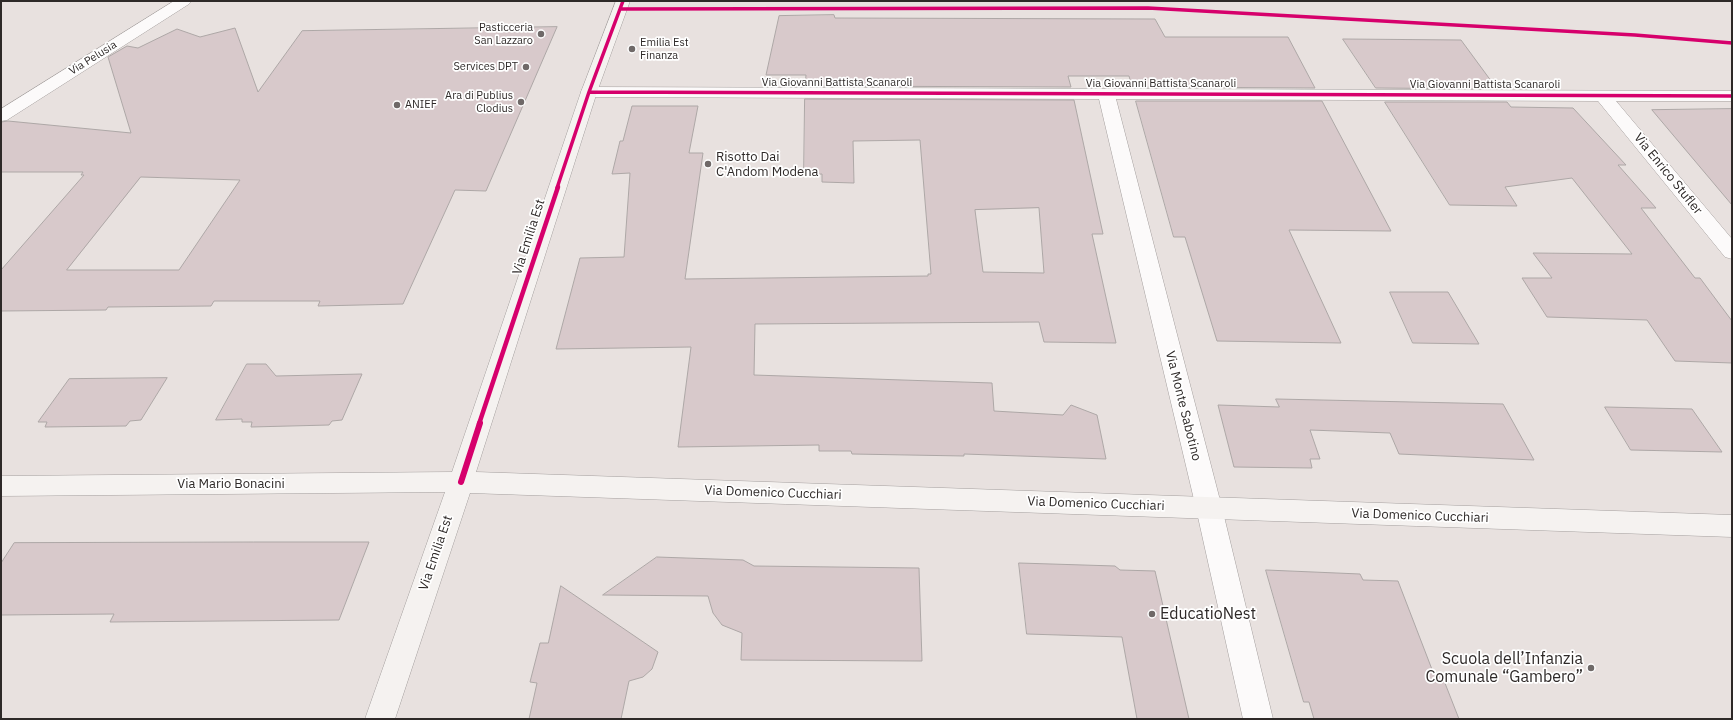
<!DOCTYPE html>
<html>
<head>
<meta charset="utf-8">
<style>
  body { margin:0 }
  #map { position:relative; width:1733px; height:720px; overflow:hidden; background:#e8e1df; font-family:"IBM Plex Sans",sans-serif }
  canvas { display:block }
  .frame { position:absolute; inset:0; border:2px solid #2e2928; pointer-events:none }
</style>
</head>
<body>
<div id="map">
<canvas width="1733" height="720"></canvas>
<div class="frame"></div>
</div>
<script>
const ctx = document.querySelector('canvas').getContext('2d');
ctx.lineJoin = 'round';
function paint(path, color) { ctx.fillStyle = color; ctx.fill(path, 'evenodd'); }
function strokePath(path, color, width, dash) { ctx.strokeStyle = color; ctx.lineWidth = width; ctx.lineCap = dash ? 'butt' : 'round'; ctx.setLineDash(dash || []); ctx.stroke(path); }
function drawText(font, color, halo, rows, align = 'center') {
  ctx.font = font + ' "IBM Plex Sans",sans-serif'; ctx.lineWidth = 3.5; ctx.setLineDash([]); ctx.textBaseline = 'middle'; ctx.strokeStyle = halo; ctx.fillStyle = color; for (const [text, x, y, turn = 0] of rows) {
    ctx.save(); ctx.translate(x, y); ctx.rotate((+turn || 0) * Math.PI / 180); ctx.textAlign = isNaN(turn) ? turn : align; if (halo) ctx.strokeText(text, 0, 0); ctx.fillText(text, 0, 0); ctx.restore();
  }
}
const building = new Path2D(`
  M834 15 835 18 1155 19 1165 37H1288L1315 88 1132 87 1129 76H1068L1071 87 805 86 806 75H766L779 16Z
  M557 27 486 191 455 190 403 304 318 306 320 301H214L211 306 108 307 106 310 1 311V270L84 175H81L83 172H1V122L8 121 131 133 108 57 127 46 138 48 177 29 200 37 235 28 258 92 302 31ZM141 177 240 180 179 270H67Z
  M1343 39 1461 40 1497 89 1376 88Z
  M805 99 1074 100 1103 234H1092L1116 343 1044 342 1039 322 755 324 754 375 992 383 994 411 1063 415 1071 405 1097 415 1106 459 964 454V456L852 454 851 451H819V445L678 447 691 347 556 349 580 258 624 257 630 173 612 174 620 141H623L632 106H698L689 153H703L685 279 928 276V274H931L920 140 853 141 854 183 822 182V174L804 175ZM1039 208 1044 273 983 272 975 210Z
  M1136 101H1322L1391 231 1289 230 1341 343 1217 341 1185 237H1174Z
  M1385 102H1507L1511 107 1573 108 1626 165H1618L1656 208H1641L1695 278H1700L1732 321V363L1675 361 1647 320 1547 317 1522 278H1552L1533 253 1632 254 1572 178 1505 187 1517 206 1450 205Z
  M1732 109V205L1652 110Z
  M1390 292H1448L1479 344 1413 343Z
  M247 364H266L276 376 362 374 342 420 332 421 329 425 251 427 252 422H242V419L216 420Z
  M167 378 141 420 130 421 126 426 45 427 47 422H38L69 379Z
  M1276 399 1503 404 1534 460 1399 454 1390 433 1310 430 1320 459H1310L1312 468 1234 467 1218 405 1279 407Z
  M1605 407 1692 409 1722 452 1631 450Z
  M254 542H369L339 620 110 622 114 614 1 615V563L14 543Z
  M657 557 743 560 754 566 919 568 922 661 741 660 742 633 722 625 713 613 708 596 603 595Z
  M1019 563 1115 566 1120 570 1155 571 1189 719H1137L1122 637 1027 634Z
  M1266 570 1360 574 1363 580 1398 581 1433 672 1441 673 1459 719H1314L1309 702H1304Z
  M561 586 658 652 652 669 643 677 629 681 621 719H529L537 683 530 682 540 643H548Z`);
paint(building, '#d8c9cb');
strokePath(building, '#ada7a6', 1);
const street = new Path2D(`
  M174 1H191L189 4 7 120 1 121V109Z
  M589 87 1732 91V101H1616L1732 239V259L1725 257 1598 101 1116 99 1222 508 1273 719H1243L1196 508 1099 99 589 97 583 96 581 92 583 88Z`);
const secondary = new Path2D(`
  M616 1H630L597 92 476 472 1732 515V537L470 493 395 719H365L445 492 1 496V476L452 472 581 92Z`);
strokePath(street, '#a49f9e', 1);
strokePath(secondary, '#a49f9e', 1);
paint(street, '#fcfafa');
paint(secondary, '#f5f2f0');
strokePath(new Path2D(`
  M620 9 1148 8 1635 35 1732 43
  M589 92 1732 96
  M557 188 589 92 623 1`), '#d6006c', 3.5);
strokePath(new Path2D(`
  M479 424 558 187`), '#d6006c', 4.5);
strokePath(new Path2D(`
  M461 482 480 423`), '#d6006c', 6);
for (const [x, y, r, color] of [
  [541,34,4,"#6f6968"],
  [632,49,4,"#6f6968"],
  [526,67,4,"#6f6968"],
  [521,102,4,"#6f6968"],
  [397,105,4,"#6f6968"],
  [708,164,4,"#6f6968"],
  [1152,614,4,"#6f6968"],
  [1591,668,4,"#6f6968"]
]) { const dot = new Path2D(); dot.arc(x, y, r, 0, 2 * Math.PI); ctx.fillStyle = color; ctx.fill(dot); strokePath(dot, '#fff', 1.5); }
drawText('11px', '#2e2928', '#fff', [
  ["Pasticceria",533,28],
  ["San Lazzaro",533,41],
  ["Emilia Est",640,43,"left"],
  ["Finanza",640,56,"left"],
  ["Services DPT",518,67],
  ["Ara di Publius",513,96],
  ["Clodius",513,109],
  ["ANIEF",405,105,"left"]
], 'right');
drawText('11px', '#2e2928', '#fff', [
  ["Via Pelusia",93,58,-32],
  ["Via Giovanni Battista Scanaroli",837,83],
  ["Via Giovanni Battista Scanaroli",1161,84],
  ["Via Giovanni Battista Scanaroli",1485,85]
]);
drawText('13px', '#2e2928', '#fff', [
  ["Risotto Dai",716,157],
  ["C'Andom Modena",716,172]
], 'left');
drawText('13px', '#2e2928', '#fff', [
  ["Via Enrico Stufler",1668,174,51],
  ["Via Emilia Est",529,237,-72],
  ["Via Monte Sabotino",1183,406,76],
  ["Via Mario Bonacini",231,484],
  ["Via Domenico Cucchiari",773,493,2],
  ["Via Domenico Cucchiari",1096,504,2],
  ["Via Domenico Cucchiari",1420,516,2],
  ["Via Emilia Est",436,553,-71]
]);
drawText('16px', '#2e2928', '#fff', [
  ["EducatioNest",1160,614],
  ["Scuola dell’Infanzia",1583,659,"right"],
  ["Comunale “Gambero”",1583,677,"right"]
], 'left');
</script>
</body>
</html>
